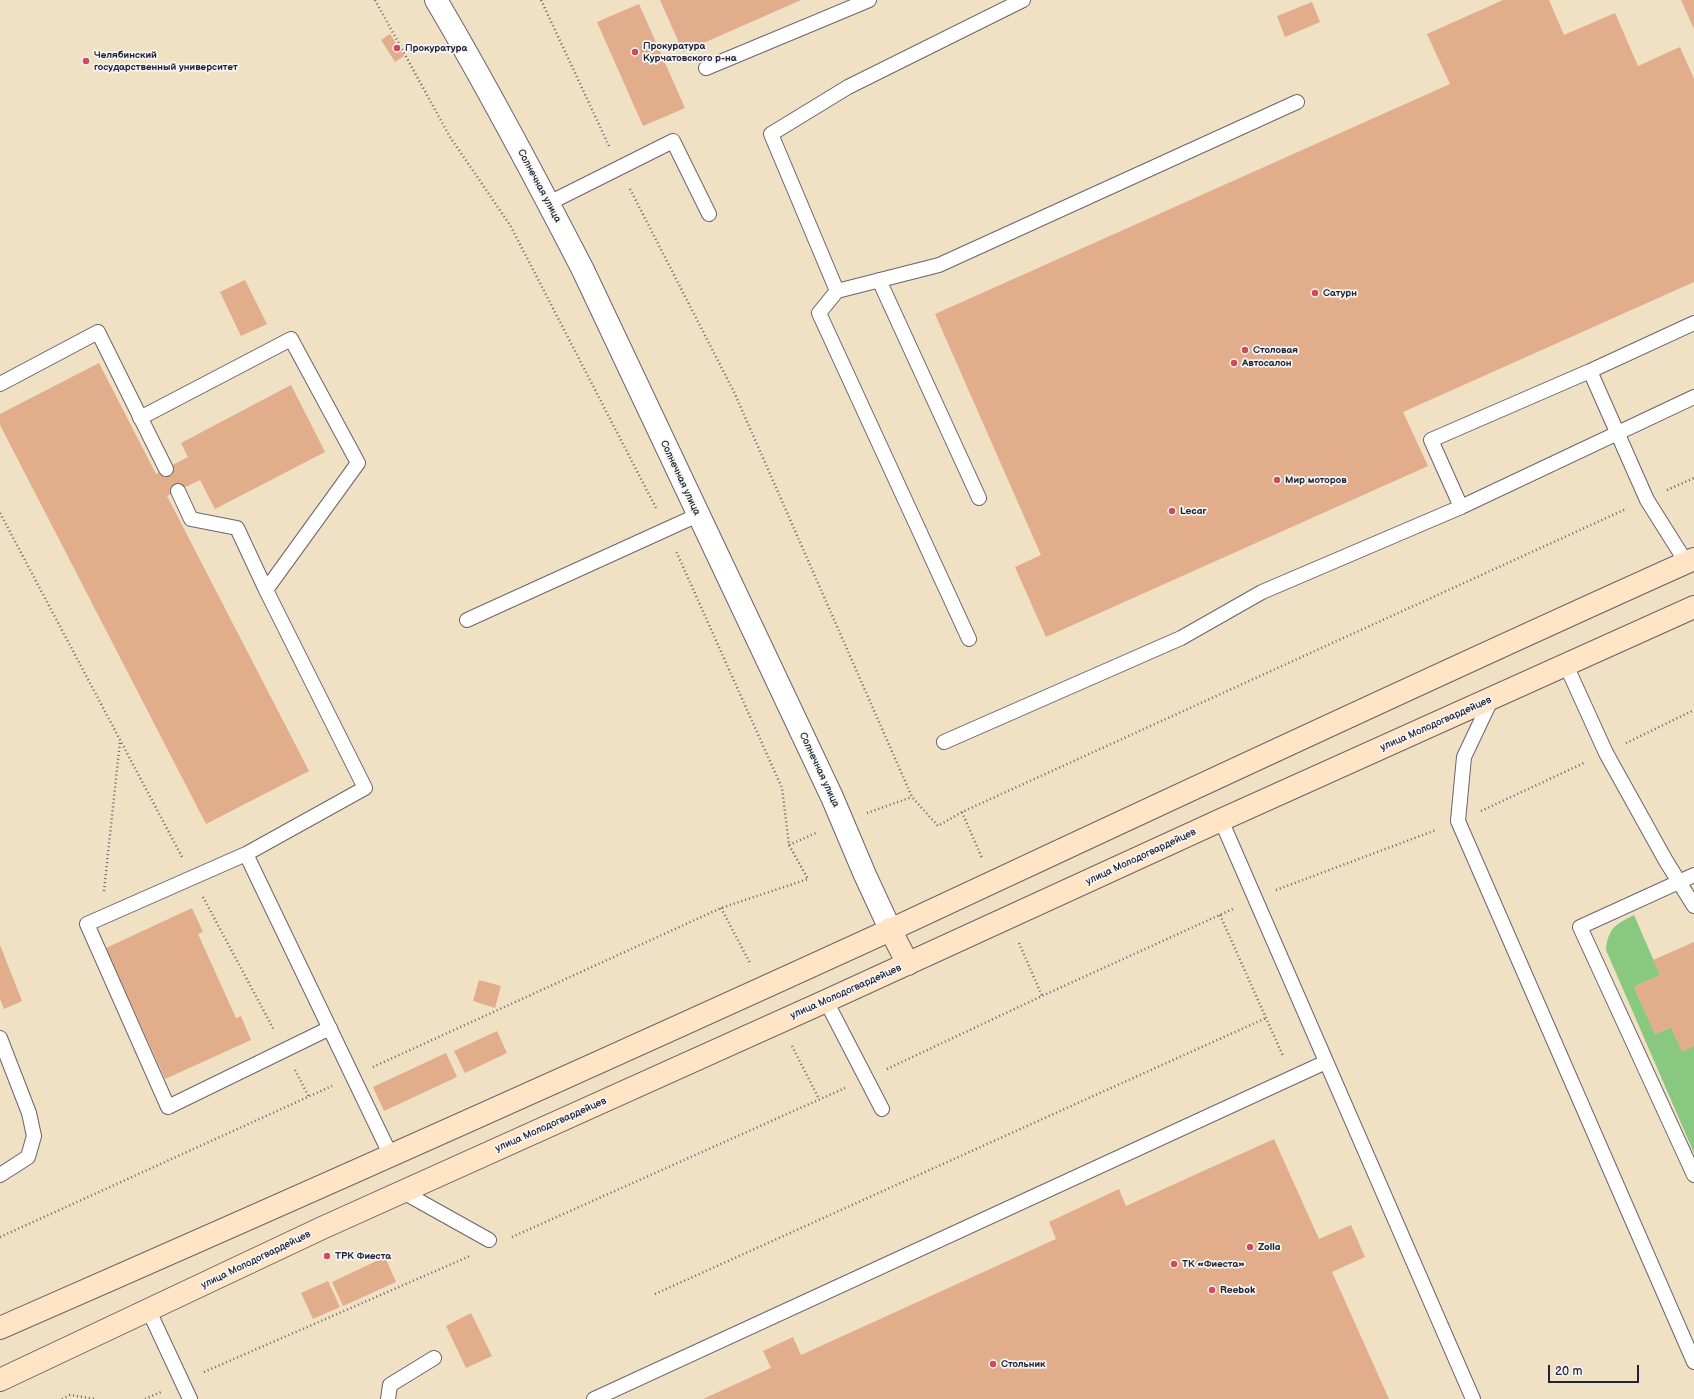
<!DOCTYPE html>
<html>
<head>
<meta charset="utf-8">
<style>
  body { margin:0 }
  #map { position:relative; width:1694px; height:1399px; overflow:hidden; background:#f0e0c4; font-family:"Balsamiq Sans",sans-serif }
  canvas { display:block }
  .scale { position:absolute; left:1548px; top:1365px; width:91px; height:18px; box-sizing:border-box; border:2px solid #22223b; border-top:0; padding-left:5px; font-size:12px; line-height:14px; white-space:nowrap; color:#22223b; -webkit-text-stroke:3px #f6f6f2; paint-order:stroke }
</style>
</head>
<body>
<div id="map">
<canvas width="1694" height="1399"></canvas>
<div class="scale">20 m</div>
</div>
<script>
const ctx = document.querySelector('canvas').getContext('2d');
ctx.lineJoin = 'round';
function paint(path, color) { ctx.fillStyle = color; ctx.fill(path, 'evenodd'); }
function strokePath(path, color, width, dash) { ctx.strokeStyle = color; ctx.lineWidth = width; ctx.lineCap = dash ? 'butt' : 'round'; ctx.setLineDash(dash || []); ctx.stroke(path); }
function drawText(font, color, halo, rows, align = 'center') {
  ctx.font = font + ' "Balsamiq Sans",sans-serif'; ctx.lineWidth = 3.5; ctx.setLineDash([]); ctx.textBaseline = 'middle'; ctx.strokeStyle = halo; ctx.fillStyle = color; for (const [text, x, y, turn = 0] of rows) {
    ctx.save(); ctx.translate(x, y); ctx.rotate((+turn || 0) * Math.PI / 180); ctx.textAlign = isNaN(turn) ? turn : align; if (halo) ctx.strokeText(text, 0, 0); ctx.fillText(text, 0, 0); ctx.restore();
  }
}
paint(new Path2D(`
  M1634 915 1660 975 1634 987 1655 1034 1671 1027 1682 1051 1694 1046V1153L1606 950C1608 928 1616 924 1634 915Z`), '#88c87f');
paint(new Path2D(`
  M660 0H801L683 52Z
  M1503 0H1549L1564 35 1615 13 1638 66 1680 47 1694 79V282L1403 412 1428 466 1046 637 1015 567 1041 555 935 314 1450 84 1427 34Z
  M1681 0H1694V29Z
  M1312 2 1320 22 1285 37 1277 16Z
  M639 4 685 108 643 126 597 22Z
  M390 34 404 56 395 62 381 40Z
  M245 280 267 324 241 336 220 292Z
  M99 363 156 474 188 457 181 443 291 385 325 452 215 509 200 480 167 496 309 771 206 824 0 425V414Z
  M192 908 203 932 198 934 236 1018 241 1016 251 1040 165 1079 106 948Z
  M1694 942V1046L1682 1052 1671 1027 1655 1034 1634 987 1660 975 1653 960Z
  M0 945 22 1001 4 1009 0 999Z
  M479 980 501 986 495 1008 473 1001Z
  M497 1031 507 1053 465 1073 454 1051Z
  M446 1053 457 1077 384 1111 373 1087Z
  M1274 1139 1319 1239 1351 1225 1365 1257 1332 1272 1389 1399H703L771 1368 763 1351 793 1337 801 1355 1056 1239 1049 1222 1119 1189 1126 1206Z
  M385 1257 396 1282 343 1306 332 1282Z
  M328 1281 340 1307 313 1319 301 1293Z
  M471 1313 492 1356 466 1368 446 1326Z`), '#e1ad8b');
const service = new Path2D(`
  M706 68 869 0
  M549 203 673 141 709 214
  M879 280 979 498
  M837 291 939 265 1297 102
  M0 384 98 332 166 469
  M140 418 291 339 358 463 266 590
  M178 491 191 519 237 528 266 590 365 788 246 854 391 1156
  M1461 507 1431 440 1590 371
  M1686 562 1647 500 1590 371 1694 323
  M467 620 698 515
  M969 639 819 313 837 291 771 134 848 87 1023 0
  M1566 665 1606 753 1666 861 1694 906
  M1491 700 1464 757 1458 821 1694 1362
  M944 742 1181 638 1262 592 1461 507 1694 397
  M1221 820 1473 1399
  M246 854 87 924 168 1107 330 1028
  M1694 875 1580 927 1694 1175
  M826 1001 882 1109
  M0 1038 29 1113 34 1136 28 1157 0 1175
  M403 1192 489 1240
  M149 1311 190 1399
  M388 1399 390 1385 434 1358
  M594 1399 1326 1062`);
const tertiary = new Path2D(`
  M436 0C488 88 536 179 583 270L832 797 865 875 890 929`);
const secondary = new Path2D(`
  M890 929 908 964
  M0 1328C297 1198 593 1066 888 931 1156 806 1424 680 1694 559
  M0 1380 322 1228 826 1001 1221 820 1694 607`);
strokePath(service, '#6a646b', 16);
strokePath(tertiary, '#6a646b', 24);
strokePath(secondary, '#6a646b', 24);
strokePath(new Path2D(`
  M375 0 450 137 510 225 656 508
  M541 0 609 146
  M630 189 734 392 912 797 938 826 962 812 1626 509
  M1667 490 1694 478
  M0 513 182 857
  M1626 743 1694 710
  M1481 811 1586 762
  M962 812 982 858
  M867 813 912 797
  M789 845 818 832
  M1276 890 1436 830
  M104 891 120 741
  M203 897 274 1030
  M721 908 750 963
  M1220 915 1283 1056
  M1019 943 1042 996
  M792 1046 819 1099
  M373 1067 721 908 808 879 789 845 782 788 676 551
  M887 1069 1042 996 1235 908
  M295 1070 309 1097
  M0 1237 332 1086
  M512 1237 845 1088
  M655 1294 1266 1018
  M204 1372 470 1256
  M62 1399 70 1395 96 1399
  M145 1399 161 1392`), '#6a646b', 2.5, [1, 3]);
strokePath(service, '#fff', 14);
strokePath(tertiary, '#fff', 22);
strokePath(secondary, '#ffe4c6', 22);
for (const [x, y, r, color] of [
  [397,48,4,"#d1495b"],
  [635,52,4,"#d1495b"],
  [86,61,4,"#d1495b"],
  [1315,293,4,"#d1495b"],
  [1245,350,4,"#d1495b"],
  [1234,363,4,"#d1495b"],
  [1277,480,4,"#d1495b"],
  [1172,511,4,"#d1495b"],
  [1250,1247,4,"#d1495b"],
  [327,1256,4,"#d1495b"],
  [1174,1264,4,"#d1495b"],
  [1212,1290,4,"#d1495b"],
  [993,1364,4,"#d1495b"]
]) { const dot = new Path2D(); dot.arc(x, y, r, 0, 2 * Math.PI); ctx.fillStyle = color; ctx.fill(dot); strokePath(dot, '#f6f6f2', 1.5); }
drawText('bold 10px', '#22223b', '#f6f6f2', [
  ["Прокуратура",643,46],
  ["Курчатовского р-на",643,58],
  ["Прокуратура",405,48],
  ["Челябинский",94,55],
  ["государственный университет",94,67],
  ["Сатурн",1323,293],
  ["Столовая",1253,350],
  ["Автосалон",1242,363],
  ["Мир моторов",1285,480],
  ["Lecar",1180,511],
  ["Zolla",1258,1247],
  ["ТРК Фиеста",335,1256],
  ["ТК «Фиеста»",1182,1264],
  ["Reebok",1220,1290],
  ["Стольник",1001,1364]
], 'left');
drawText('10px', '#22223b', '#f6f6f2', [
  ["Солнечная улица",539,186,62],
  ["Солнечная улица",680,478,65],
  ["улица Молодогвардейцев",1436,724,-24],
  ["Солнечная улица",819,770,65],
  ["улица Молодогвардейцев",1141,857,-25],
  ["улица Молодогвардейцев",846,992,-24],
  ["улица Молодогвардейцев",551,1125,-24],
  ["улица Молодогвардейцев",256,1260,-26]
]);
</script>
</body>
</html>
